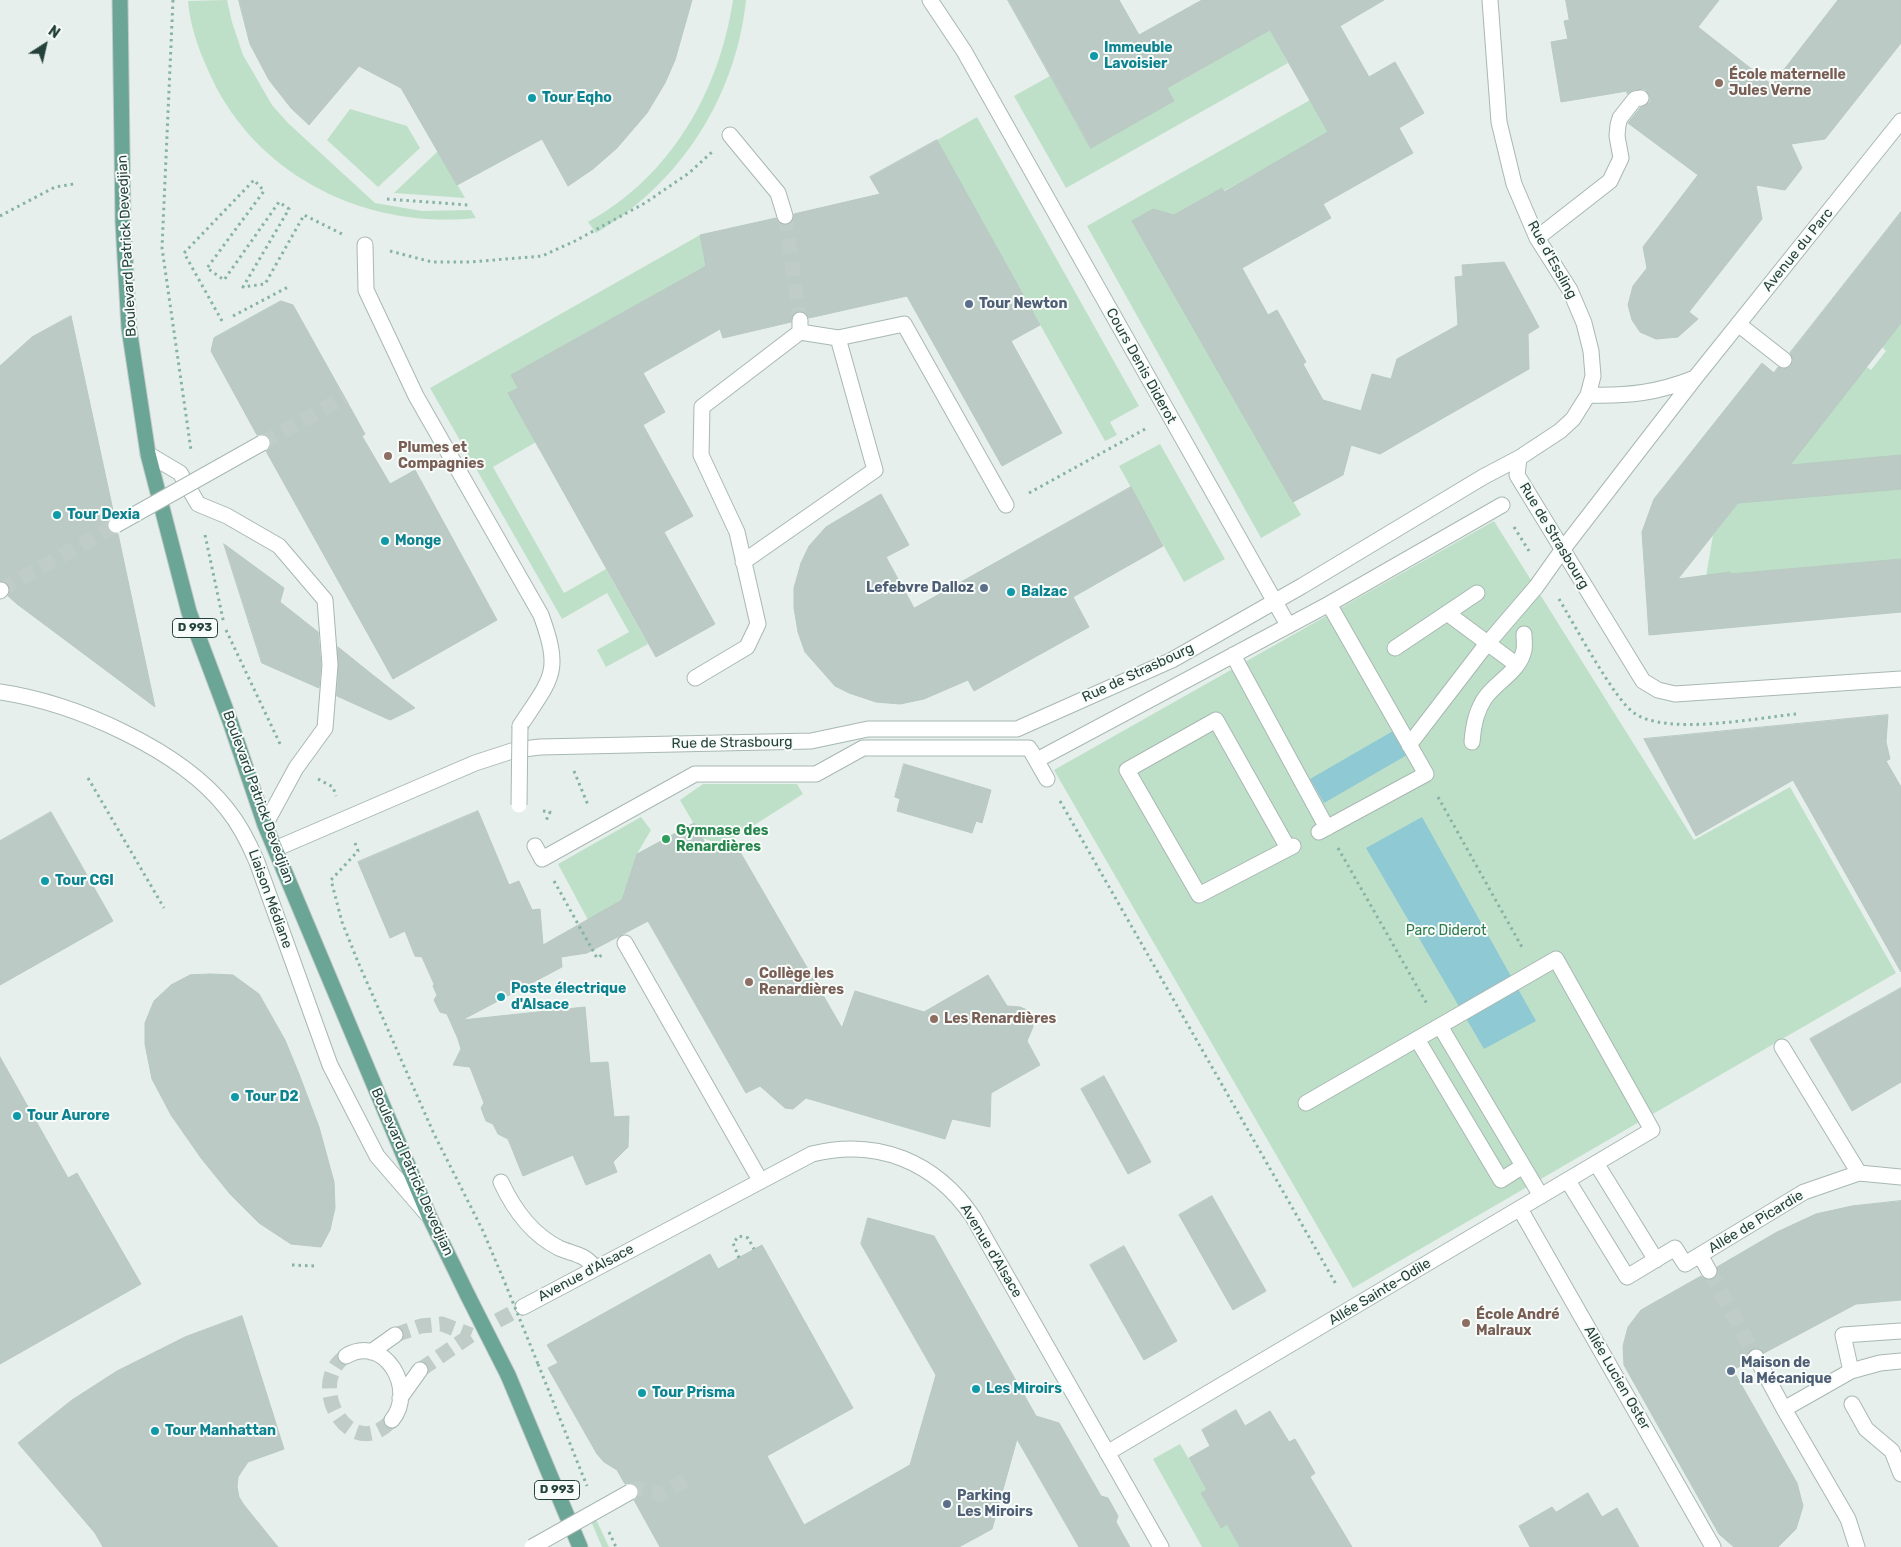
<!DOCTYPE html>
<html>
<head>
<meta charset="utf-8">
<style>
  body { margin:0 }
  #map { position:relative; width:1901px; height:1547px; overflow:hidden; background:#e6efeb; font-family:Rubik,sans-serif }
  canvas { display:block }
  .north { position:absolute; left:20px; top:20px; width:50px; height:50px; -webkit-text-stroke:4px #f7fbf9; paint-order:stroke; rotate:35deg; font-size:14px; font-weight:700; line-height:20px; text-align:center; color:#24423a }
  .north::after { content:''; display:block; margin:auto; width:18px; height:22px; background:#24423a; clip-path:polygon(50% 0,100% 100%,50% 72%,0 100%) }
</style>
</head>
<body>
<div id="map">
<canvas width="1901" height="1547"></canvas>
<div class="north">N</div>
</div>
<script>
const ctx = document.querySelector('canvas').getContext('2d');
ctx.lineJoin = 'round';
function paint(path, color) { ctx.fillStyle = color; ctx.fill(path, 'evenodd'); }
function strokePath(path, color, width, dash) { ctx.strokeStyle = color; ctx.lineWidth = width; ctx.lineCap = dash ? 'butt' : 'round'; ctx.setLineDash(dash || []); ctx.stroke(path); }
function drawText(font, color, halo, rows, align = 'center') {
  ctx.font = font + ' Rubik,sans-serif'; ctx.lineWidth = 4; ctx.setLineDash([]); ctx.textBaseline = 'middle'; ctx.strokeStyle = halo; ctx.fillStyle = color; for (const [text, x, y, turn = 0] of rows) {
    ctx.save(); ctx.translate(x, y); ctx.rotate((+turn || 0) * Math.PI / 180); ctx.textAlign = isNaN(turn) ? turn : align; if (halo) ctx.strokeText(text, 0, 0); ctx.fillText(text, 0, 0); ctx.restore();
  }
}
paint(new Path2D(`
  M227 0 232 22 243 55 272 105 288 123 375 203 422 211 471 210 476 218C365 230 253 175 208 70 198 48 190 25 188 1Z
  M733 0H746C736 97 680 184 596 233L588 222C671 176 719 92 733 0Z
  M1270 30 1288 63 1066 188 1014 96 1050 76 1091 148 1174 101 1167 88Z
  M1310 100 1329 133 1224 191 1222 188 1174 215 1153 209 1133 221 1301 515 1261 538 1087 226Z
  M350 109 407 126 420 148 378 187 327 140Z
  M977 117 1139 406 1110 422 1117 435 1105 441 937 140Z
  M438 151 465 198 394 193Z
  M700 235 707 269 702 268 511 375 518 388 509 393 536 442 493 467 564 593 606 569 648 644 606 667 597 650 629 632 607 593 562 619 430 388Z
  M1901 323V559L1730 574V572L1706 577 1713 535 1768 465 1867 367 1871 370 1886 351 1882 347Z
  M1160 444 1225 559 1184 582 1119 466Z
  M1494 521 1694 840 1790 787 1896 973 1353 1288 1054 770Z
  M703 784H797L803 794 723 845 702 838 680 800Z
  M641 817 651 830 637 854 622 900 588 920 558 864Z
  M1180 1444 1207 1490 1201 1493 1220 1527 1227 1524 1240 1547H1202L1153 1459Z
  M593 1513 609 1547H602L588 1514Z`), '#bfe0c8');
paint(new Path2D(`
  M1393 731 1407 755 1324 803 1310 779Z
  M1422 817 1536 1021 1484 1049 1366 848Z`), '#8ec9d4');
const building = new Path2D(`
  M239 0H692L675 60 665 83 647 113 617 148 593 169 568 186 542 139 457 185 401 88 359 66 309 125 291 108 269 80 250 44Z
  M1008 0H1119L1139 35 1202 0H1384L1340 26 1369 77 1395 62 1424 113 1399 128 1413 153 1323 204 1331 218 1242 268 1268 315 1277 310 1306 362 1303 364 1323 400 1361 411 1372 374 1391 379 1397 359 1458 325 1455 277 1463 276 1462 265 1504 262 1539 327 1528 334 1529 369 1380 454 1351 445 1343 475 1293 502 1132 221 1153 209 1174 215 1222 188 1224 192 1328 132 1270 30 1167 88 1174 101 1091 148Z
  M1566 0H1719L1698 27 1772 85 1838 0H1901V43L1825 139 1791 144 1802 168 1785 190 1756 185 1762 219 1689 312 1698 319 1678 337 1656 339 1640 332 1632 320 1628 305 1633 286 1647 268 1643 247 1698 175 1628 123 1640 108 1650 102V96L1645 89 1633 90 1627 94V91L1561 102 1551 42 1568 39 1564 21 1569 20Z
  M937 140 1040 325 1011 341 1062 433 1002 466 907 296 809 318 805 312 800 311 792 315 791 322 723 338 720 329 643 373 665 412 643 425 693 516 664 532 715 624 656 657 508 393 518 388 511 375 706 266 700 235 776 218 779 223 787 225 792 222 794 214 880 194 870 177Z
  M1901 212V323L1790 465 1901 455V489L1738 503 1678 579 1730 572V574L1901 559V612L1649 635 1642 532 1654 499 1762 363 1774 373 1778 367 1783 369 1791 366 1793 361 1790 353Z
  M281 301 293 305 365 434 362 436 390 484 415 470 497 620 393 679 266 451 270 447V439L266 435H257L211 351 214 338Z
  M71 316 114 515 108 520 107 525 111 533 118 534 155 707 17 604 8 596 10 588 8 584 0 581V366L32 337Z
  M1131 487 1163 546 1073 597 1089 627 974 691 968 680 924 699 900 704 876 702 849 693 835 686 805 652 798 632 794 608V588L801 563 809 546 826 527 881 494 909 545 886 557 914 608Z
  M224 544 284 588 280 602 318 632 321 665 319 688 262 663Z
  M338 647 369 672 415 708 390 720 337 696Z
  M1888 715 1886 742 1890 759 1886 761 1901 787V972L1793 780 1696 836 1644 739Z
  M904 764 991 790 982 823 976 821 972 833 897 811 900 799 895 797Z
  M478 811 509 885 519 881 532 910 540 909 543 945 622 900 637 854 694 823 711 853 732 838 842 1028 855 991 924 1012 988 975 1007 1006 1020 1007 1027 1010 1032 1016 1033 1027 1027 1041 1040 1065 991 1093 990 1127 952 1119 945 1139 806 1098 793 1109 785 1108 760 1086 746 1093 648 921 587 953 561 957 562 967 462 1020 585 1007 590 1063 608 1062 614 1117 629 1116 628 1147 613 1162 617 1172 586 1185 573 1155 523 1176 508 1139 498 1134 493 1124 486 1121 481 1108 484 1103 470 1067 453 1065 461 1049 458 1039 447 1014 440 1012 434 1000 437 995 433 986 434 984 422 957 415 956 405 931 390 938 358 862Z
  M51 812 113 921 0 985V841Z
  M211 974 233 975 259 994 285 1040 299 1074 319 1127 334 1182 335 1208 330 1230 321 1247 291 1244 259 1223 230 1194 201 1158 171 1115 152 1079 145 1044V1023L154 1001 171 985 190 975Z
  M1901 988V1082L1852 1111 1810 1039Z
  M0 1057 68 1178 77 1173 141 1284 0 1364Z
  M1104 1076 1151 1162 1128 1174 1081 1089Z
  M1212 1196 1266 1291 1233 1310 1179 1215Z
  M1901 1201V1300L1856 1304 1764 1353 1760 1349H1752L1748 1353V1362L1733 1370 1797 1483 1803 1506 1796 1529 1778 1547H1734L1719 1534 1624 1365 1623 1346 1628 1327 1641 1310 1701 1276 1705 1279H1713L1717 1275V1267L1777 1232 1816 1214 1852 1206Z
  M868 1218 934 1236 1036 1416 1059 1423 1101 1496 1108 1498 1118 1516 1116 1522 1130 1547H1079L1017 1439 992 1529 959 1547H660L634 1500 639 1493 638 1487 631 1483 625 1484 617 1470 604 1462 597 1454 548 1368 558 1363 547 1345 710 1254 718 1269 762 1245 853 1408 767 1456 804 1525 910 1465 936 1375 861 1244Z
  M1124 1246 1177 1341 1144 1360 1090 1265Z
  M242 1316 284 1449 248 1462 238 1477 237 1487 239 1497 244 1505 278 1547H103L95 1533 18 1443 72 1400 117 1371 185 1337Z
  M1236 1410 1245 1426 1270 1411 1289 1442 1295 1439 1315 1473 1310 1477 1352 1547H1240L1227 1524 1221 1528 1201 1493 1207 1490 1189 1458 1210 1446 1202 1430Z
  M1588 1493 1602 1517 1617 1508 1639 1547H1530L1519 1526 1552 1507 1556 1512Z`);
paint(building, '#bbcac4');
strokePath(building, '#b8c9c2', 1);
strokePath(new Path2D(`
  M785 216 800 320
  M262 443 345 397
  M1 590 116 525
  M1709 1271 1756 1357
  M395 1335 421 1326 442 1324 471 1335
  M346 1356C304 1383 350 1466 392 1420
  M420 1370 471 1335 523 1307
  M630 1492 637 1488 661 1494 691 1477`), '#bfccc8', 15, [15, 8]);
const minor = new Path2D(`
  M930 0 964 51 1288 625
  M730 135 778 193 785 216
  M1537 238 1610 181 1621 158 1617 136 1618 125 1620 118 1635 99 1641 98
  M365 245 366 290 416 396 541 615C562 673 552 677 520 726
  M1738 324 1784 360
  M800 332 838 338 904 324 1006 505
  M1588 395C1629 396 1657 393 1695 378
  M148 454 180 473 198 504 227 516 279 546 325 600 330 665 325 728 296 768 265 825
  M1519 458 1517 475 1643 681 1658 690 1675 694 1901 679
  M743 562 875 470 838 338
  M0 591 1 590
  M1447 613 1517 665
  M1395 648 1477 593
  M1233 655 1327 828
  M695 678 747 647 758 624 737 532 701 455 702 407 800 332V320
  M0 692C74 703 180 749 227 809 240 825 249 843 257 862L330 1065 377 1156 427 1214
  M1472 742C1473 727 1476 711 1485 698 1496 682 1520 671 1524 650 1525 645 1524 639 1524 634
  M1409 745 1482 650 1536 587 1563 549 1695 378 1901 121
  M1031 751 1047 779
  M1037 760 1329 604 1502 505
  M1319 832 1426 774 1329 604
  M535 846 542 859 695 774H816L863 748H1029
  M1288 848 1216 720 1127 770 1199 895 1293 846
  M275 849 475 763 515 750 540 747 811 741 868 729H1017L1172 660 1302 586 1483 477 1519 458 1560 431 1573 419 1588 395 1593 376 1591 351 1584 323 1570 290 1537 238 1514 184 1499 122 1490 0
  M625 943 760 1180
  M1440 1026 1541 1196
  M1417 1039 1501 1180 1523 1166
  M1782 1047 1859 1173
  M1596 1163 1656 1260
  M1568 1181 1627 1277 1675 1248 1685 1264 1804 1192 1859 1173 1901 1177
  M501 1182C514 1210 531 1234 559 1248 572 1254 587 1254 595 1269
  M1520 1209 1713 1547
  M1700 1255 1709 1271
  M523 1307 812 1154C877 1138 935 1161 973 1217L1161 1547
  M371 1352 395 1335
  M346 1356C385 1333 417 1390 392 1420
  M1756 1357 1784 1409 1851 1371 1880 1363 1901 1361
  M1851 1371 1843 1335 1901 1331
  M400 1398 420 1370
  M1852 1404 1866 1429 1892 1451 1901 1474
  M1784 1409 1848 1519 1857 1547
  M1107 1453 1652 1130 1556 959 1306 1103`);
const major = new Path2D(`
  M120 0 123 222 129 328 148 454 189 612 230 721 265 825 430 1218 468 1296
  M508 1375 580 1547`);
strokePath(minor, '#a8b8b2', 17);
strokePath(major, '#c2cac8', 17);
strokePath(new Path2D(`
  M173 0 162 248 191 450
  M387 199 468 205
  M0 216 55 187 74 184
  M390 251 432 262H470L542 256 575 241 645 203 689 173 712 152
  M233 316 288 287
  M222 321 184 253 254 180 264 191 207 268 224 280 279 202 289 209 243 287 265 284 304 215 342 234
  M1029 493 1147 428
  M1514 527 1529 551
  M205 535 224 624
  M1559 599C1574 624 1614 699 1634 713 1667 736 1756 718 1796 714
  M226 630 281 746
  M574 771 588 805
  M88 778 164 908
  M318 779 333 787 336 796
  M1438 797 1523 949
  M1060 801 1337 1286
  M543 811 550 812 545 823
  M355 843 358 851 331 880 342 922 358 962 434 1134 483 1231 505 1283
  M1338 848 1427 1004
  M554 881 597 958 602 955
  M739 1258 733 1243 739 1236 748 1238 754 1249
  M292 1265 315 1266
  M538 1364 587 1486
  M609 1532 616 1547`), '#86b3a5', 3, [2.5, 4]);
strokePath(minor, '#fff', 15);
strokePath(major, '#6aa596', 15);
const minorBridge = new Path2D(`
  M116 525 262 443
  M519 805 520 726
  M532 1547 630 1492`);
const majorBridge = new Path2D(`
  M468 1296 508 1375`);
strokePath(minorBridge, '#a8b8b2', 17, []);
strokePath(majorBridge, '#c2cac8', 17, []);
strokePath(new Path2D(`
  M505 1283 538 1364`), '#86b3a5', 3, [2.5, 4]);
strokePath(minorBridge, '#fff', 15);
strokePath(majorBridge, '#6aa596', 15);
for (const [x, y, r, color] of [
  [1094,56,5,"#0f9aa8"],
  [1719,83,5,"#8d6e63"],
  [532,98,5,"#0f9aa8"],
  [969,304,5,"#5c6f8a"],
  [388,456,5,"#8d6e63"],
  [57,515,5,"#0f9aa8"],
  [385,541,5,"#0f9aa8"],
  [984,588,5,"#5c6f8a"],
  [1011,592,5,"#0f9aa8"],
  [666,839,5,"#2e9e5b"],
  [45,881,5,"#0f9aa8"],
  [749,982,5,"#8d6e63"],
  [501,997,5,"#0f9aa8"],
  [934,1019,5,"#8d6e63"],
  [235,1097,5,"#0f9aa8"],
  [17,1116,5,"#0f9aa8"],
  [1466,1323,5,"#8d6e63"],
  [1731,1371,5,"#5c6f8a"],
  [976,1389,5,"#0f9aa8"],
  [642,1393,5,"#0f9aa8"],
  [155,1431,5,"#0f9aa8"],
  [947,1504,5,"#5c6f8a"]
]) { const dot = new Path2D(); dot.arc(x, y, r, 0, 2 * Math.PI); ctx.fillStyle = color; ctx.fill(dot); strokePath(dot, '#f7fbf9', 2); }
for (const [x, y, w] of [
  [195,628,45],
  [557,1490,45]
]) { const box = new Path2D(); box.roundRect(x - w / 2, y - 9.5, w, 19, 4); ctx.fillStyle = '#f7fbf9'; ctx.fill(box); strokePath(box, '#24423a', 1); }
drawText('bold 12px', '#24423a', null, [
  ["D 993",195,628],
  ["D 993",557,1490]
]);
drawText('bold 14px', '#0d838f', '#f7fbf9', [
  ["Immeuble",1104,48],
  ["Lavoisier",1104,64],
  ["Tour Eqho",542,98],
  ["Tour Dexia",67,515],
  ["Monge",395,541],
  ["Balzac",1021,592],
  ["Tour CGI",55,881],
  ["Poste électrique",511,989],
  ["d'Alsace",511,1005],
  ["Tour D2",245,1097],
  ["Tour Aurore",27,1116],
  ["Les Miroirs",986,1389],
  ["Tour Prisma",652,1393],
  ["Tour Manhattan",165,1431]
], 'left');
drawText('bold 14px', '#785e54', '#f7fbf9', [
  ["École maternelle",1729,75],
  ["Jules Verne",1729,91],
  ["Plumes et",398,448],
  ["Compagnies",398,464],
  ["Collège les",759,974],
  ["Renardières",759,990],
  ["Les Renardières",944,1019],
  ["École André",1476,1315],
  ["Malraux",1476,1331]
], 'left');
drawText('14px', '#24423a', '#f7fbf9', [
  ["Boulevard Patrick Devedjian",127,246,-93],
  ["Avenue du Parc",1798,250,-51],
  ["Rue d'Essling",1552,260,61],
  ["Cours Denis Diderot",1141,366,61],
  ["Rue de Strasbourg",1554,536,59],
  ["Rue de Strasbourg",1138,673,-25],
  ["Rue de Strasbourg",732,743,-1],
  ["Boulevard Patrick Devedjian",258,797,70],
  ["Liaison Médiane",270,899,70],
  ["Boulevard Patrick Devedjian",412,1172,66],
  ["Allée de Picardie",1756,1222,-31],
  ["Avenue d'Alsace",991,1251,59],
  ["Avenue d'Alsace",586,1273,-28],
  ["Allée Sainte-Odile",1380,1292,-31],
  ["Allée Lucien Oster",1617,1378,60]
]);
drawText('bold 14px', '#4e5e75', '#f7fbf9', [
  ["Tour Newton",979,304],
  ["Lefebvre Dalloz",974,588,"right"],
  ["Maison de",1741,1363],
  ["la Mécanique",1741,1379],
  ["Parking",957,1496],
  ["Les Miroirs",957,1512]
], 'left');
drawText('bold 14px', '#27864d', '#f7fbf9', [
  ["Gymnase des",676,831],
  ["Renardières",676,847]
], 'left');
drawText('14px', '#2d7a4b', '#f7fbf9', [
  ["Parc Diderot",1446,931]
]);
</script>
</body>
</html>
